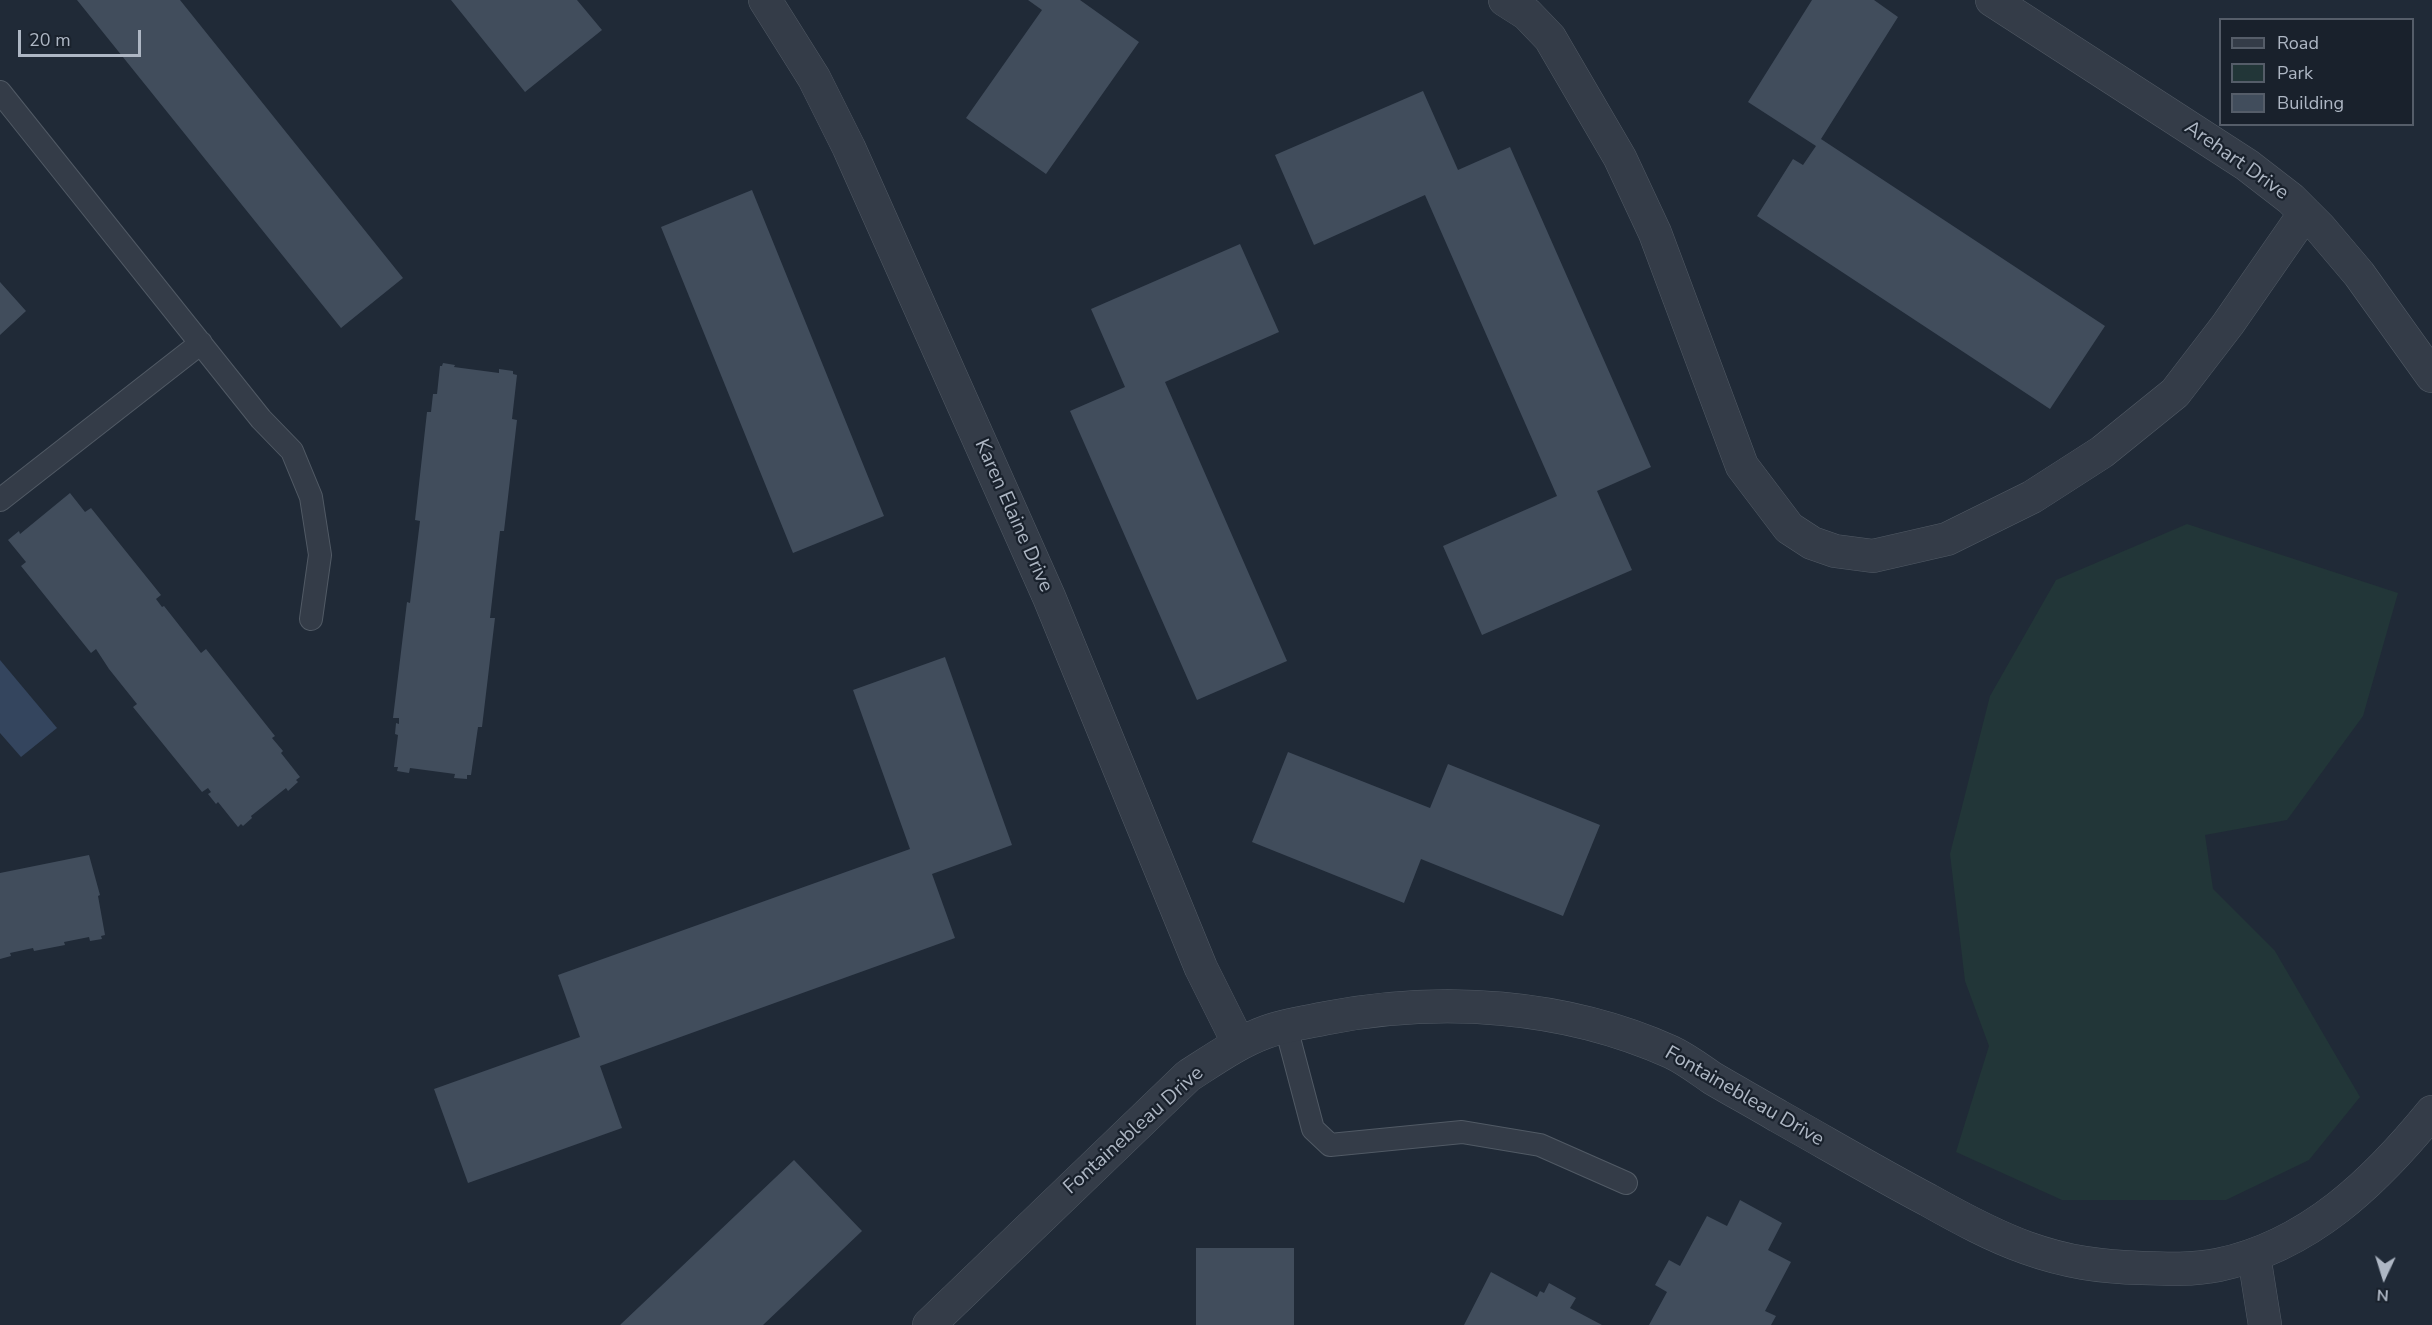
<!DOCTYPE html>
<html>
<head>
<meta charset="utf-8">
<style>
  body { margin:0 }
  #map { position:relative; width:2432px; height:1325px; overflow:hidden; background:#202a37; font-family:"Nunito Sans",sans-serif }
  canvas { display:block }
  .legend { position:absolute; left:2219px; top:18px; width:195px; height:108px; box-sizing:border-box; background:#19212c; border:2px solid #555d69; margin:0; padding:8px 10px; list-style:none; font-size:18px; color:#aeb7c4 }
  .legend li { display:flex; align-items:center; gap:12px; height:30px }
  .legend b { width:30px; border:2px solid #555d69 }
  .north { position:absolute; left:2354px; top:1247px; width:60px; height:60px; -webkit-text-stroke:4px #19212c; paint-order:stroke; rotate:184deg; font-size:16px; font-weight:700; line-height:24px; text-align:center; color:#aeb7c4 }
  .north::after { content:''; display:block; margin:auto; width:21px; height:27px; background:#aeb7c4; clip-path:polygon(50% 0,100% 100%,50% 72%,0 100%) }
  .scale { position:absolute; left:18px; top:30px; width:123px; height:27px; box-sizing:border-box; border:3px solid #aeb7c4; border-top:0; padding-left:8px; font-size:18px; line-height:21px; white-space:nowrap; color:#aeb7c4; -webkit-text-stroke:4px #19212c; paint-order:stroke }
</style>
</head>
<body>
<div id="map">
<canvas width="2432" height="1325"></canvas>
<ul class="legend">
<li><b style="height:8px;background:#343c48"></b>Road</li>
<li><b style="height:16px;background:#223638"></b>Park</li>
<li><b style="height:16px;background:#414d5c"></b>Building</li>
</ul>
<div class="north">N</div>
<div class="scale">20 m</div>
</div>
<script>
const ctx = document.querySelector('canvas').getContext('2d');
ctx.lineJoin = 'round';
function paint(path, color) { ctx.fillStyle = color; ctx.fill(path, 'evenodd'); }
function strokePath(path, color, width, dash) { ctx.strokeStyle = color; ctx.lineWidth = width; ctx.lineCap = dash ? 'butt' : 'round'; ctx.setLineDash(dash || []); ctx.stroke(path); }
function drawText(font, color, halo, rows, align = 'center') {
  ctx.font = font + ' "Nunito Sans",sans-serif'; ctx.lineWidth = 4.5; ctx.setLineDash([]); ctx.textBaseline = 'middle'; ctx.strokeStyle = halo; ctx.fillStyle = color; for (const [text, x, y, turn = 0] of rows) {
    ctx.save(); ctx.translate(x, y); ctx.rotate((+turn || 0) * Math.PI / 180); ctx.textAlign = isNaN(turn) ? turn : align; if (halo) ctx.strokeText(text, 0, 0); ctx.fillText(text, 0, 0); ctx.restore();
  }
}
paint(new Path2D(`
  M2187 524 2398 593 2363 716 2287 820 2205 835 2213 889 2275 951 2360 1097 2309 1160 2226 1200H2062L1956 1152 1989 1046 1965 981 1950 854 1990 696 2056 580Z`), '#223638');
paint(new Path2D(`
  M0 660 57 728 21 757 0 733Z`), '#34455e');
paint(new Path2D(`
  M77 0H180L403 278 341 328Z
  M451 0H577L602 30 525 92Z
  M1028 0H1080L1139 42 1046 174 966 118 1042 10Z
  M1812 0H1874L1898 17 1821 139 2105 326 2050 409 1757 216 1793 159 1803 165 1816 146 1748 102Z
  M1423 91 1458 170 1510 147 1651 467 1597 491 1632 570 1482 635 1443 546 1557 496 1425 195 1314 245 1275 155Z
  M752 190 884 516 793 553 661 227Z
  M1240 244 1279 332 1165 382 1287 661 1197 700 1070 411 1125 387 1091 309Z
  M0 282 26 311 0 335Z
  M443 363 455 365 454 367 499 373V369L513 371V374L517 375 512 419 517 420 504 531H500L490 618H495L482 727H478L471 775H467V779L454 778 455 774 410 768 409 773 397 771 398 767H394L398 735 395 734 396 723 399 724V718H393L407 602 410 603 420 521 415 520 427 412H431L433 394H437L440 366H442Z
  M70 493 85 512 91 508 161 595 156 599 162 607 164 606 201 653 206 649 275 736 272 738 283 751 281 753 300 777 296 780 298 782 288 791 286 788 251 816 252 818 243 826 241 824 238 827 218 802 216 804 208 794 211 792 208 788 202 792 133 707 137 704 109 669 96 649 91 653 21 566 26 562 8 540 19 531 20 534Z
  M945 657 1012 845 932 874 955 938 600 1066 622 1128 468 1183 434 1089 580 1037 558 975 910 849 853 690Z
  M1288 752 1430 808 1448 764 1600 825 1563 916 1421 859 1404 903 1252 842Z
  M89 855 100 895 98 896 105 935 101 936 102 939 90 941 89 937 64 942 65 945 34 951 33 948 10 953 11 956 0 959V873Z
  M794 1160 862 1231 763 1325H620Z
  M1740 1200 1782 1223 1768 1250 1791 1262 1765 1311 1776 1316 1771 1325H1649L1667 1292 1655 1285 1669 1260 1680 1266 1707 1216 1727 1226Z
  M1196 1248H1294V1325H1196Z
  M1491 1272 1537 1297 1540 1291 1544 1293 1549 1283 1576 1298 1570 1308 1602 1325H1464Z`), '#414d5c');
const lane = new Path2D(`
  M0 92 261 419 292 451 311 497 320 555 311 619
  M0 500 201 343
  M1286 1027 1313 1129 1330 1145 1462 1132 1540 1145 1626 1183`);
const street = new Path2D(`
  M765 0 814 78 849 148 1049 597 1201 968 1239 1044
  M1505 0 1527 14 1550 38 1620 158 1655 233 1742 466 1789 528 1812 543 1835 551 1873 556 1947 539 2032 497 2102 452 2175 393 2228 324 2305 213
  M1992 0 2247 165 2291 199 2320 228 2359 274 2432 376
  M2254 1256 2265 1325
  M929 1325 1188 1076C1213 1060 1238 1042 1266 1032 1285 1025 1307 1022 1327 1018 1441 996 1564 1004 1671 1052 1686 1059 1699 1069 1712 1078 1734 1091 1756 1103 1778 1116 1828 1144 1877 1173 1928 1200 1960 1218 1993 1236 2027 1248 2066 1262 2101 1267 2142 1268 2166 1269 2194 1270 2218 1265 2309 1246 2375 1182 2432 1112`);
strokePath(lane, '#515a65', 24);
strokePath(street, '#515a65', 34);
strokePath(lane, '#343c48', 22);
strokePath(street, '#343c48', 33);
drawText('20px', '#aeb7c4', '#19212c', [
  ["Arehart Drive",2236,161,35],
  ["Karen Elaine Drive",1013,516,66],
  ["Fontainebleau Drive",1744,1097,30],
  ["Fontainebleau Drive",1134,1131,-42]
]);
</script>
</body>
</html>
